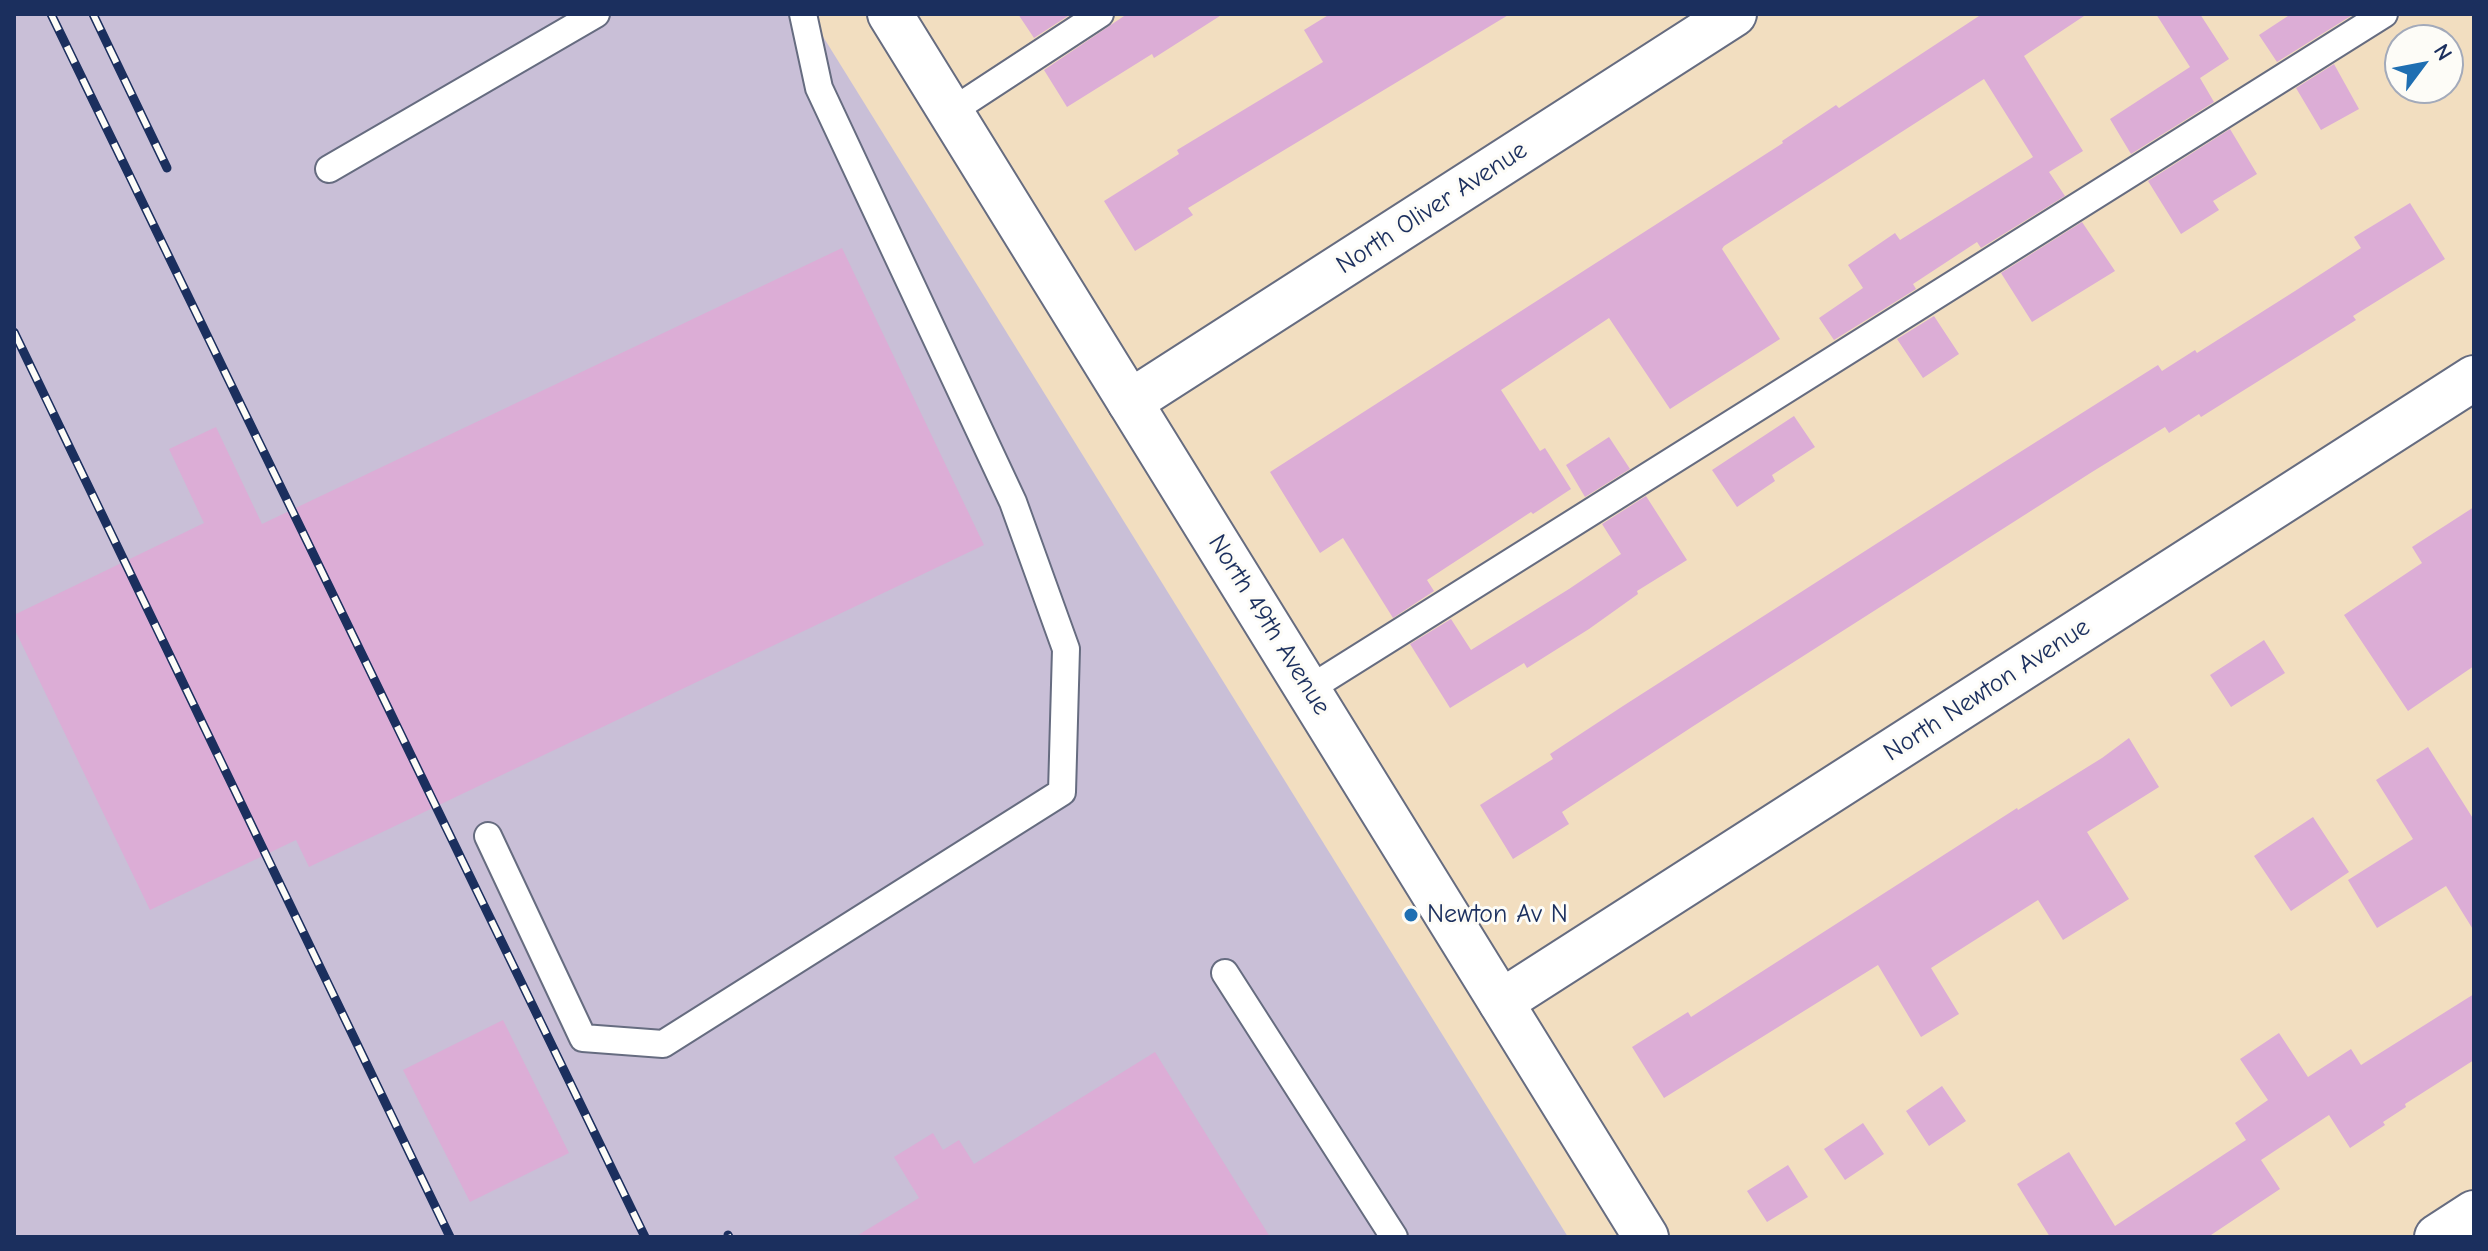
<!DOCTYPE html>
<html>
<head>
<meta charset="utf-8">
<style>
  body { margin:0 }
  #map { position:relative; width:2488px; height:1251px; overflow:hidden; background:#f2dec0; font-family:"Comic Neue",sans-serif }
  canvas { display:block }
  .frame { position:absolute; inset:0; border:16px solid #1b2f5e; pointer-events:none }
  .north { position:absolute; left:2384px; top:24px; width:80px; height:80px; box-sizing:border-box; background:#fdfcf7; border:2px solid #a3aaba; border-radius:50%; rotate:58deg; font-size:22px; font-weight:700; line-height:32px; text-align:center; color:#1b2f5e }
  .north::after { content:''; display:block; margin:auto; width:28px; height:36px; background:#1f6fb2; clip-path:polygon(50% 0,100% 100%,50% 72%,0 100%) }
</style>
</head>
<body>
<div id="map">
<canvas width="2488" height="1251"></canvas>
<div class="frame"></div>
<div class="north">N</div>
</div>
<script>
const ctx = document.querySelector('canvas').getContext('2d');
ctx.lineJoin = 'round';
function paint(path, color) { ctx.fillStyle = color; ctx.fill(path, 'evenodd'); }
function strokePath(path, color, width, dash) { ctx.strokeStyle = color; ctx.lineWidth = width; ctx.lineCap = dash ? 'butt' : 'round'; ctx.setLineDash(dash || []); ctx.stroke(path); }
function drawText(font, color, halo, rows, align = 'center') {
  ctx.font = font + ' "Comic Neue",sans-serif'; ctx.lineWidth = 6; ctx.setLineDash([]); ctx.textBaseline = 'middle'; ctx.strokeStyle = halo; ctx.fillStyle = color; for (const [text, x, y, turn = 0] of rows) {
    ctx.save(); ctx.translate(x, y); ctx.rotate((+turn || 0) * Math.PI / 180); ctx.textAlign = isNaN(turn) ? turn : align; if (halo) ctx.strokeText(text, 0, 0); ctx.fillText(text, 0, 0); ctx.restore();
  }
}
paint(new Path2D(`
  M14 14H809L1568 1237H14Z`), '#c9bfd7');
paint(new Path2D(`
  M1018 14H1071L1034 38Z
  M1127 14H1223L1154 58 1152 54 1067 107 1044 70Z
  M1330 14H1510L1188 208 1193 215 1135 251 1104 201 1179 154 1177 150 1323 62 1304 30Z
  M1982 14H2087L2024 56 2083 151 2049 172 2065 196 1981 248 1977 242 1913 284 1916 289 1834 340 1819 318 1863 288 1848 265 1895 233 1900 240 2033 157 1984 79 1724 246 1722 249 1780 339 1670 409 1609 318 1501 390 1540 451 1545 448 1571 489 1533 514 1531 512 1427 580 1434 591 1393 618 1343 538 1320 553 1270 472 1783 143 1782 141 1836 105 1839 108Z
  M2156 14H2200L2229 59 2200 78 2214 102 2131 154 2110 119 2190 67Z
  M2291 14H2354L2277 62 2259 35Z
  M2334 64 2359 109 2321 130 2296 88Z
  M2230 129 2257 174 2213 201 2219 210 2181 234 2148 181Z
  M2410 203 2445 259 2353 316 2356 320 2201 417 2199 414 2169 433 2165 427 2092 472 1695 725 1562 812 1569 824 1513 859 1480 805 1553 759 1550 754 1623 706 1990 471 2158 365 2162 371 2195 350 2197 353 2295 291 2361 248 2354 237Z
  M2082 222 2115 271 2032 322 2001 273Z
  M842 248 984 545 309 867 296 840 150 910 14 628V615L204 523 169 449 216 427 262 524Z
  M1934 316 1959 354 1923 378 1897 339Z
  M1794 416 1815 447 1772 475 1775 481 1737 507 1712 470Z
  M1609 437 1630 469 1585 497 1566 465Z
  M1646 496 1687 560 1637 591 1638 594 1589 629 1527 668 1524 663 1450 708 1410 644 1451 619 1471 650 1569 589 1621 554 1602 524Z
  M2474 507V666L2408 711 2344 615 2422 563 2412 547Z
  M2264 640 2285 673 2231 707 2210 675Z
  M2129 738 2159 787 2087 832 2129 899 2063 940 2038 900 1931 968 1959 1014 1921 1037 1878 965 1664 1098 1632 1047 1688 1012 1691 1017 2017 808 2018 810 2102 758Z
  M2428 747 2474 820V931L2446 886 2377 928 2348 880 2413 839 2376 780Z
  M2313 817 2349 872 2291 911 2254 856Z
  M2474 994V1060L2405 1104 2406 1107 2383 1122 2385 1125 2350 1148 2329 1115 2261 1160 2280 1189 2208 1237H2050L2017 1184 2069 1152 2115 1226 2246 1140 2235 1123 2268 1100 2240 1059 2279 1033 2308 1077 2351 1049 2361 1065Z
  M503 1020 569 1153 470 1202 403 1070Z
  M1155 1052 1270 1237H855L919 1198 894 1157 933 1133 943 1150 959 1140 974 1164Z
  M1942 1086 1966 1121 1929 1146 1906 1111Z
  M1863 1123 1884 1154 1845 1180 1824 1149Z
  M1788 1165 1808 1197 1767 1222 1747 1191Z`), '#dcadd6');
const service = new Path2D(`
  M952 111 1100 14
  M329 169 596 14
  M1309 689 2384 14
  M488 836 583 1038 663 1044 1062 792 1066 649 1013 502 819 88 803 14
  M1225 973 1394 1237`);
const minor = new Path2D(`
  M1130 402 1734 14
  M1501 1002 2474 378
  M2437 1237 2474 1213`);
const tertiary = new Path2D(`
  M890 14 1646 1237`);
strokePath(service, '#666c80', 30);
strokePath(minor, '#666c80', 48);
strokePath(tertiary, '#666c80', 48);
strokePath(service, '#fff', 26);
strokePath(minor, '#fff', 44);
strokePath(tertiary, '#fff', 44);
const rail = new Path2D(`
  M51 14 645 1237
  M93 14 167 168
  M14 332 450 1237
  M728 1235 729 1237`);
strokePath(rail, '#1b2f5e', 9);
strokePath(rail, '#fdfcf7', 6, [18]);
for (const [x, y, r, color] of [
  [1411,915,8,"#1f6fb2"]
]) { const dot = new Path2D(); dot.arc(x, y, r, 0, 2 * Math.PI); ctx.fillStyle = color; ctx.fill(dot); strokePath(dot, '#fdfcf7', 3); }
drawText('26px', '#1b2f5e', '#fdfcf7', [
  ["North Oliver Avenue",1432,208,-33],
  ["North 49th Avenue",1269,625,58],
  ["North Newton Avenue",1987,690,-33]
]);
drawText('26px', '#1b2f5e', '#fdfcf7', [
  ["Newton Av N",1427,915]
], 'left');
</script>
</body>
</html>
